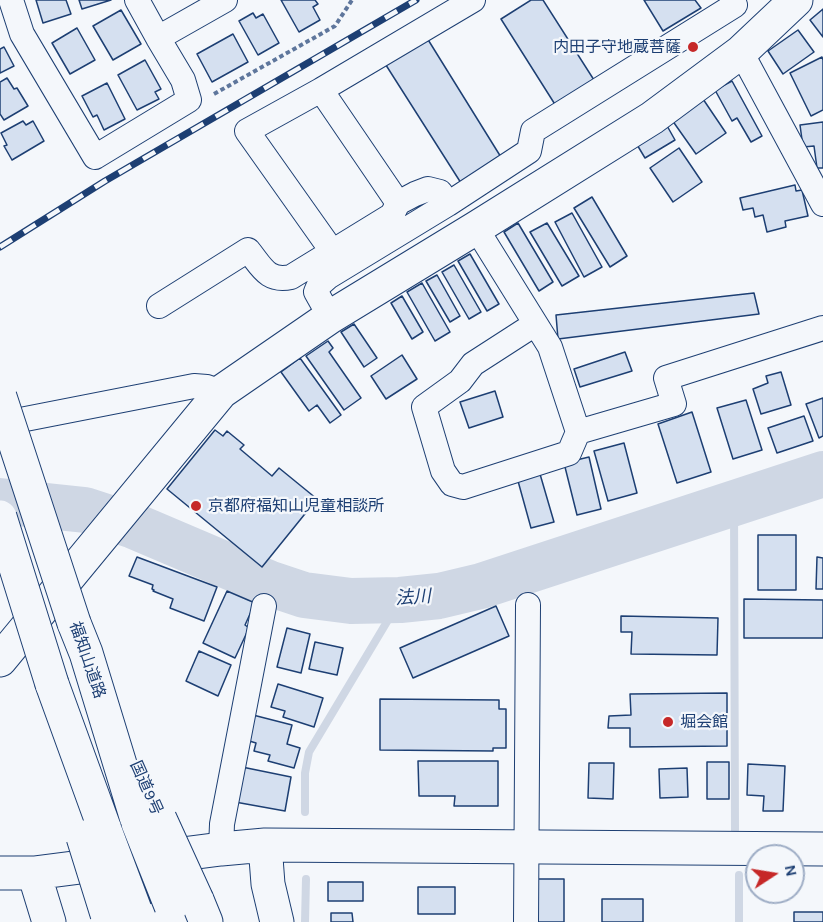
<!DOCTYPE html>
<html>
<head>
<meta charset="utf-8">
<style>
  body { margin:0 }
  #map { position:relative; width:823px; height:922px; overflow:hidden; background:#f4f7fb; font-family:Karla,sans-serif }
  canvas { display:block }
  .north { position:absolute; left:745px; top:844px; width:60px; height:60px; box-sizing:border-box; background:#f4f7fb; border:2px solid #9eadc5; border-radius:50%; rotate:78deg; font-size:16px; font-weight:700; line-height:24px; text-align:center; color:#1d3f73 }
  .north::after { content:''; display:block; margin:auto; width:21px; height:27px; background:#c62828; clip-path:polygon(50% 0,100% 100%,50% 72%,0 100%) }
</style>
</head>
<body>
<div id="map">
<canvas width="823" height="922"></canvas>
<div class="north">N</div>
</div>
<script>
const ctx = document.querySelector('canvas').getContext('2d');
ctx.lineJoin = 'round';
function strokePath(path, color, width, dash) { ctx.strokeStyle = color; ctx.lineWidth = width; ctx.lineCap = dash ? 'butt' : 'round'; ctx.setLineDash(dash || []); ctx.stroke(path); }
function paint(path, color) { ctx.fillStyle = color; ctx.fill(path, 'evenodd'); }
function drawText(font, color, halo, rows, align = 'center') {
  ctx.font = font + ' Karla,"Noto Sans JP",sans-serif'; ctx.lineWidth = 4.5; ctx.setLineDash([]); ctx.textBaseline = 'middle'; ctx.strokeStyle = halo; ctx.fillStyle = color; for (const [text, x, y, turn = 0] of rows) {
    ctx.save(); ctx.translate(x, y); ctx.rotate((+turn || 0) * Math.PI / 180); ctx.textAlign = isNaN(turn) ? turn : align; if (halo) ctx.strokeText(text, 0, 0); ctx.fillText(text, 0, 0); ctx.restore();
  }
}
strokePath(new Path2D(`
  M734 503 735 832
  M82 518 85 510
  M305 812V773L309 752 400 600
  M305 922 306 879
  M739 922V875`), '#cfd7e4', 8);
strokePath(new Path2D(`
  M0 501 85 510 134 526 268 583 304 595 351 601 400 600 439 596 481 586 823 474`), '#cfd7e4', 46);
const building = new Path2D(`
  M36 0H66L71 14 43 23Z
  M79 0H111L82 9Z
  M281 0H315L318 4 313 7 320 20 299 32Z
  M531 0H543L594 80 556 106 501 19Z
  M644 0H695L701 8 663 31Z
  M823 9V37L810 20Z
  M121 10 141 44 113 60 93 26Z
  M253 13 256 18 263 14 279 43 258 55 239 21Z
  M77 28 95 60 70 74 52 43Z
  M798 30 814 52 783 74 768 51Z
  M233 34 248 62 212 82 197 54Z
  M427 38 504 162 461 183 384 62Z
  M4 47 14 66 0 73V49Z
  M822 57 823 60V110L811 116 790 73Z
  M145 60 161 89 155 92 159 99 137 110 118 75Z
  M7 78 14 89 17 88 28 106 4 120 0 114V82Z
  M732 81 762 136 751 142 737 118 732 121 715 90Z
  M107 83 125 119 104 130 97 115 93 117 82 96Z
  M703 99 726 133 696 154 672 120Z
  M23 121 26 125 33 121 44 141 12 160 4 146 7 145 1 133Z
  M823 122V168H817L814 146 803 147 800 125Z
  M666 124 675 140 645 158 636 143Z
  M679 148 702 182 673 202 650 168Z
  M795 185 796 191 802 190 808 216 785 221 786 227 767 232 763 215 755 217 753 208 743 210 740 198Z
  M592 197 627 256 610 267 574 208Z
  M572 213 602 267 584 277 555 222Z
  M518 223 553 282 539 291 504 232Z
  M547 223 579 276 562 286 530 232Z
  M470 254 499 304 487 311 458 261Z
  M454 265 481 312 469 319 442 272Z
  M437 275 460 316 450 322 426 281Z
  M422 283 450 332 435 341 407 292Z
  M754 293 759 314 558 339 556 315Z
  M402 296 423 332 412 339 391 303Z
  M354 324 377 358 364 367 341 332Z
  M328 341 333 348 329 352 361 398 344 410 306 356Z
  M625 352 632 371 580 387 574 369Z
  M402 355 417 379 386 399 371 376Z
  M300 358 341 415 330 423 317 405 309 411 281 372Z
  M781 372 791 405 761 414 753 389 768 383 766 376Z
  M495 391 503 417 469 428 460 402Z
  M823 398V436L819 438 806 404Z
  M746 400 762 450 733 459 717 408Z
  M692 412 711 472 677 483 658 424Z
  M804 416 813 441 777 453 768 428Z
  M215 430 223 436 227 431 244 445 240 449 272 476 279 468 317 499 262 567 167 489Z
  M624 443 637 493 608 501 594 451Z
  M589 457 601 509 577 515 564 463Z
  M540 474 554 522 531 528 518 481Z
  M758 535H796V590H758Z
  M137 557 217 587 204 621 170 608 173 599 153 591 154 590 152 589 153 585 129 576Z
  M817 557 823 558V589H816Z
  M227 591 255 603 245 625 249 628 235 658 203 643Z
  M744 599 823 600V638H744Z
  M496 606 509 636 413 678 400 648Z
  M621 616 718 618 717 655 631 654 632 632H621Z
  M287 628 310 634 301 673 277 667Z
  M315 642 343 648 337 675 309 669Z
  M199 651 231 665 218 696 186 681Z
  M278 684 323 698 314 727 283 717 285 711 271 707Z
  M727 693V746L630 747V728H608L609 716 631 715 630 694Z
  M380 699 499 700V709H506V748H493V751L380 750Z
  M253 715 292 725 287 744 300 748 294 768 268 761 270 755 254 751 256 743 246 740Z
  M418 761H498V806H454L455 796H419Z
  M707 762H729V799H707Z
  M589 763H614L613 799 588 798Z
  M748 764 785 766 783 811H763L764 796 747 795Z
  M242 767 291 777 285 811 235 802Z
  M687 768 688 797 660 798 659 769Z
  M537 879H564V922H536Z
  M328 882H363V901H328Z
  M418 887H455V914H418Z
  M602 899H643V922H602Z
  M794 912H823V922H794Z
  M331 913H352L353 922H331Z`);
paint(building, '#d5e0f0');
strokePath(building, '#1d3f73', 1.5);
const street = new Path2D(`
  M11 0 22 34 95 157 189 100 183 80 158 38
  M137 0 158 38 225 0
  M741 52 823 204
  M321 90 398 203
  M476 228 550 347 578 432 569 453 463 487 452 484 443 471 424 407 460 381 473 364 535 324
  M332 251 247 131 321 90 473 0
  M159 306 248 250C262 267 267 282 291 277L392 215 398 203 415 194 428 189 440 192 448 204 529 151 533 131 735 5 733 0
  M330 317 316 292 319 285 328 277 448 204
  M0 424 194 386 207 387 221 392
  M578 432 674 404 666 378 823 328
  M221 849 222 824 264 606
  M526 922 528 605`);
const secondary = new Path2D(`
  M0 660 221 392 330 317 476 228 652 118 741 52 796 0
  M265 845 268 884 277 922
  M0 873H34L221 849 265 845 823 849
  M34 873 49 922`);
const highway = new Path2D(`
  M74 623 86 653 138 823
  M52 684 105 830
  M197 900 206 922`);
strokePath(street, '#1d3f73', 26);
strokePath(secondary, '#1d3f73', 35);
strokePath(highway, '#1d3f73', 35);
strokePath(new Path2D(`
  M214 94 335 26 352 0`), '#5e769c', 4, [4.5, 3]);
strokePath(street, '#f4f7fb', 24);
strokePath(secondary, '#f4f7fb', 33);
strokePath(highway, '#f4f7fb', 33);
const rail = new Path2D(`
  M0 247 105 181 416 0`);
strokePath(rail, '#1d3f73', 7);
strokePath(rail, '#f4f7fb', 4.5, [14]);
const highwayBridge = new Path2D(`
  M0 397 74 623
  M0 517 52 684
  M160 819 197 900
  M138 823 171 906
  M105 830 135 910
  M83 837 107 914`);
strokePath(highwayBridge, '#1d3f73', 35, []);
strokePath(highwayBridge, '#f4f7fb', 33);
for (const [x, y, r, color] of [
  [693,47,6,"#c62828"],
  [196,506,6,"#c62828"],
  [668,722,6,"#c62828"]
]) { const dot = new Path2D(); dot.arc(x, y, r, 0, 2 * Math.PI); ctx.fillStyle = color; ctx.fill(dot); strokePath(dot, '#f4f7fb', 2); }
drawText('16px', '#1d3f73', '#f4f7fb', [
  ["内田子守地蔵菩薩",681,47,"right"],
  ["京都府福知山児童相談所",208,506],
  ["堀会館",680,722]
], 'left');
drawText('16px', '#1d3f73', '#f4f7fb', [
  ["福知山道路",87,660,71],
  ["国道9号",146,788,66]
]);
drawText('italic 18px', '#1d3f73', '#f4f7fb', [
  ["法川",413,598,-4]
]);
</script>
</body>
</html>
